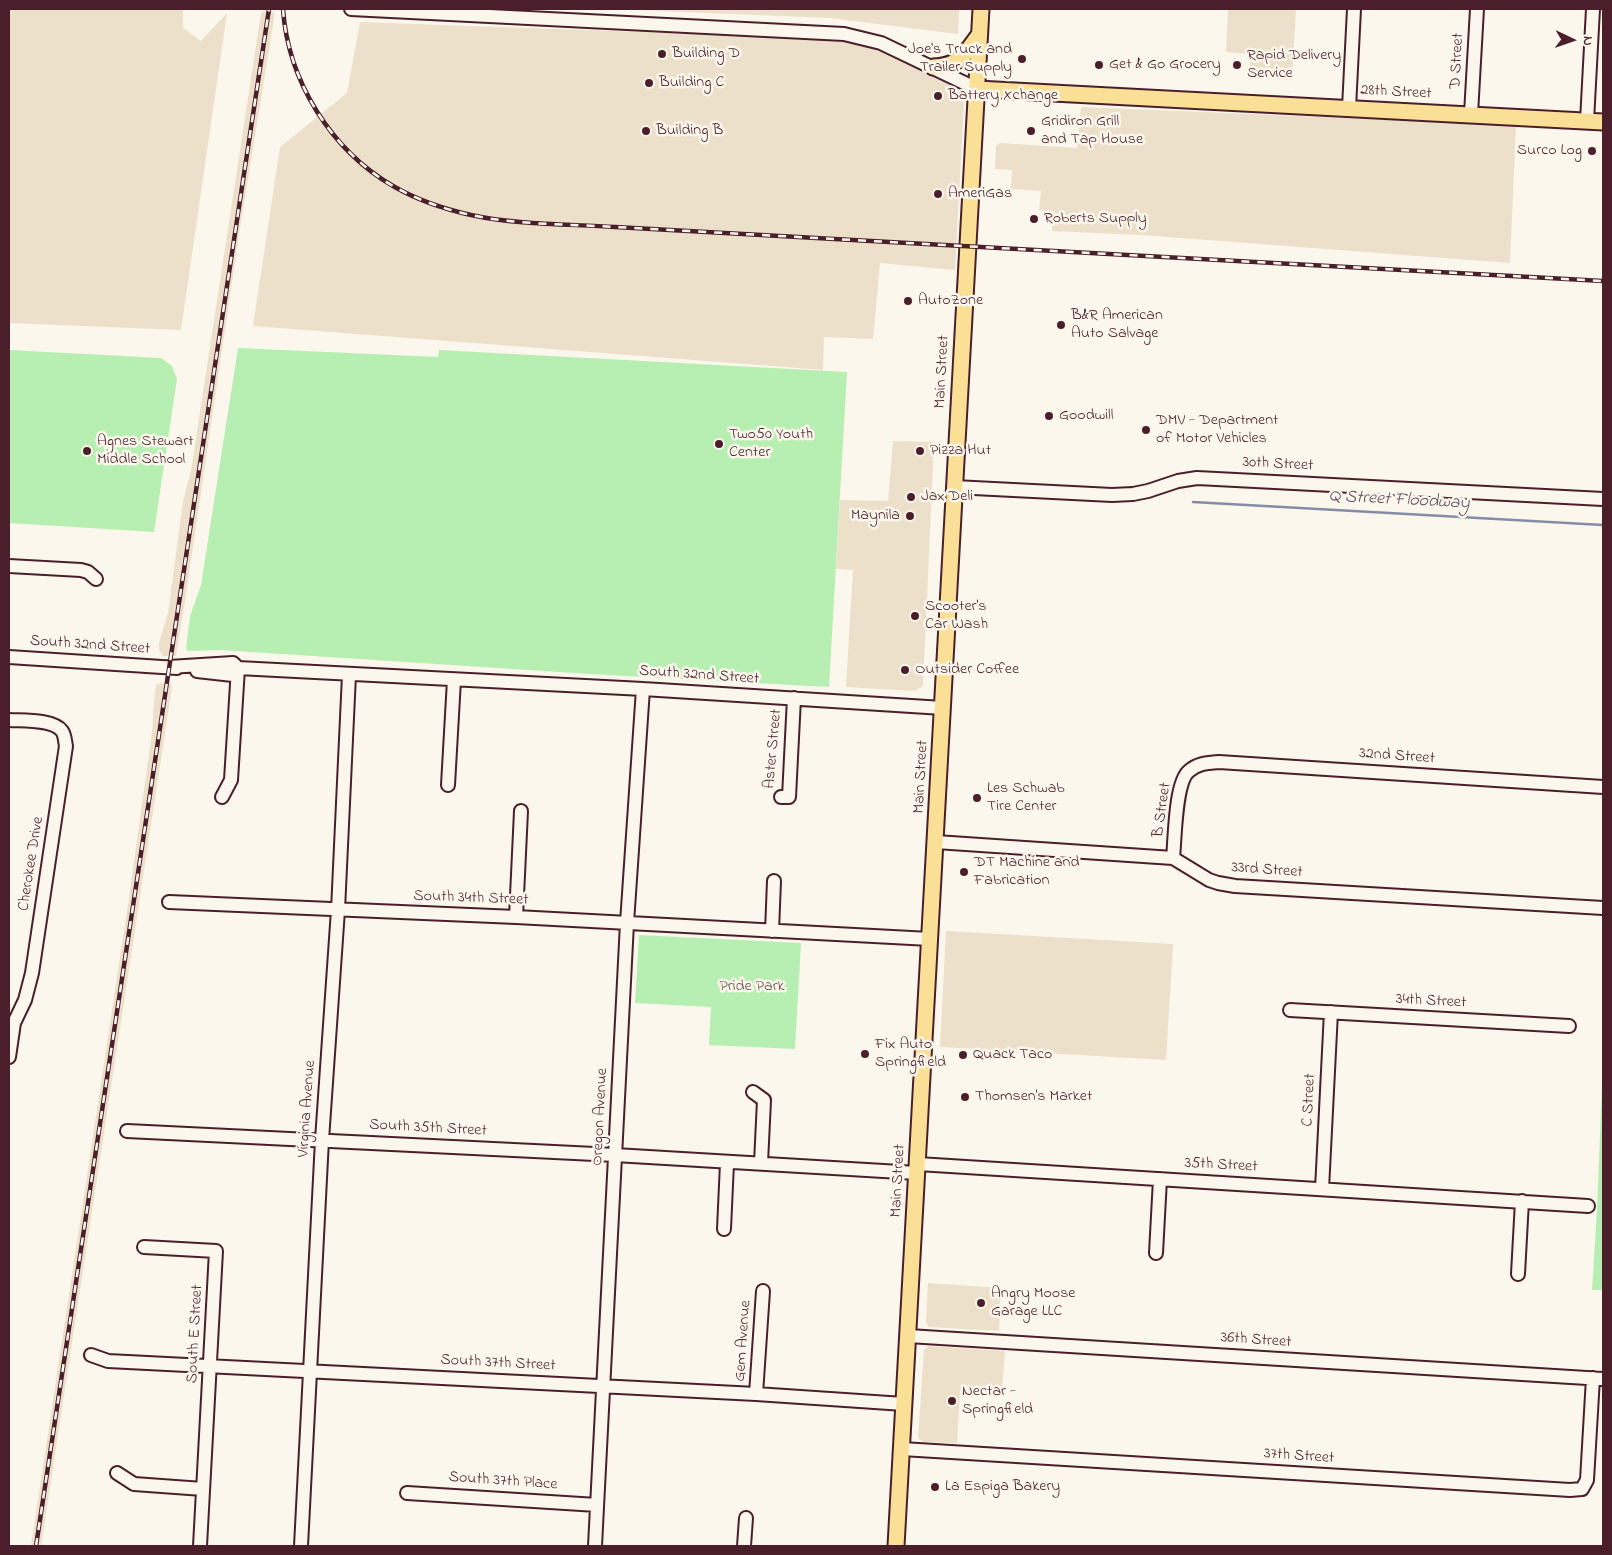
<!DOCTYPE html>
<html>
<head>
<meta charset="utf-8">
<style>
  body { margin:0 }
  #map { position:relative; width:1612px; height:1555px; overflow:hidden; background:#fbf7ec; font-family:"Indie Flower",sans-serif }
  canvas { display:block }
  .frame { position:absolute; inset:0; border:10px solid #4a1f2b; pointer-events:none }
  .north { position:absolute; left:1547px; top:15px; width:50px; height:50px; -webkit-text-stroke:4px #fbf7ec; paint-order:stroke; rotate:93deg; font-size:14px; font-weight:700; line-height:20px; text-align:center; color:#4a1f2b }
  .north::after { content:''; display:block; margin:auto; width:18px; height:22px; background:#4a1f2b; clip-path:polygon(50% 0,100% 100%,50% 72%,0 100%) }
</style>
</head>
<body>
<div id="map">
<canvas width="1612" height="1555"></canvas>
<div class="frame"></div>
<div class="north">N</div>
</div>
<script>
const ctx = document.querySelector('canvas').getContext('2d');
ctx.lineJoin = 'round';
function paint(path, color) { ctx.fillStyle = color; ctx.fill(path, 'evenodd'); }
function strokePath(path, color, width, dash) { ctx.strokeStyle = color; ctx.lineWidth = width; ctx.lineCap = dash ? 'butt' : 'round'; ctx.setLineDash(dash || []); ctx.stroke(path); }
function drawText(font, color, halo, rows, align = 'center') {
  ctx.font = font + ' "Indie Flower",sans-serif'; ctx.lineWidth = 5; ctx.setLineDash([]); ctx.textBaseline = 'middle'; ctx.strokeStyle = halo; ctx.fillStyle = color; for (const [text, x, y, turn = 0] of rows) {
    ctx.save(); ctx.translate(x, y); ctx.rotate((+turn || 0) * Math.PI / 180); ctx.textAlign = isNaN(turn) ? turn : align; if (halo) ctx.strokeText(text, 0, 0); ctx.fillText(text, 0, 0); ctx.restore();
  }
}
paint(new Path2D(`
  M9 9H183V28L201 41 227 13 181 330 9 323Z
  M610 9H959L958 34 830 18Z
  M1228 9H1296L1292 80 1249 78 1250 54 1226 52Z
  M264 11 274 12V19L240 228 185 601 176 656H163L159 650V643L168 613 183 501 191 471 261 13Z
  M360 22 811 38 852 41 891 54 953 87 964 102 955 270 880 263 873 339 824 337 823 370 253 326 280 147 347 93Z
  M1081 107 1516 125 1510 263 1142 235 1052 231 1053 211 1039 210 1041 191 1011 189 1012 170 995 169 996 146 1000 143 1077 148Z
  M893 441 934 442 923 686 915 691 846 687 853 570 836 569 840 500 888 501Z
  M161 683 171 684 172 687 41 1546H31L129 898 152 732 155 690 157 684Z
  M946 931 1173 944 1166 1060 940 1047Z
  M928 1283 1001 1288 999 1331 929 1327 926 1322Z
  M928 1346 1005 1351 1002 1393 960 1391 957 1443 923 1442 918 1438 924 1350Z`), '#ede0cb');
paint(new Path2D(`
  M238 348 438 357 439 350 847 372 829 687 590 674 220 650 188 651 186 648 190 616 201 585Z
  M9 350 161 358 172 366 177 379 154 532 9 523Z
  M639 935 801 943 795 1049 709 1045 711 1007 635 1003Z
  M1603 1060V1290H1592L1597 1210Z`), '#b7efb2');
strokePath(new Path2D(`
  M1193 502 1603 525`), '#868ca6', 2.5);
const minor = new Path2D(`
  M351 9 844 34 881 43 977 89
  M1349 108 1354 9
  M1471 114 1477 9
  M1587 121 1593 9
  M954 487 1112 495 1133 494 1148 491 1178 481 1197 478 1603 499
  M9 566 81 570 88 572 96 579
  M9 657 177 668
  M169 667 233 663 238 668 643 689 943 708
  M197 671 233 675 238 668
  M9 720C23 721 53 719 62 731 65 735 65 742 66 746L32 973 25 1000 14 1023 9 1057
  M448 785 454 680
  M222 797 231 780 238 668
  M781 797H789L794 698
  M936 842 1173 858 1209 880 1218 883 1235 886 1603 908
  M1173 858C1175 839 1175 782 1189 771 1198 763 1208 763 1219 762L1603 787
  M169 902 516 917 930 939
  M516 917 521 811
  M772 931 774 881
  M1290 1010 1569 1026
  M753 1092 764 1100 761 1163
  M127 1131 615 1155 917 1173
  M918 1164 1588 1206
  M1322 1189 1331 1012
  M724 1229 727 1163
  M144 1247 216 1251 200 1546
  M1156 1253 1160 1179
  M1518 1274 1522 1201
  M908 1336 1603 1379
  M91 1355 108 1361 756 1394 904 1404
  M756 1394 763 1291
  M902 1449 1570 1490 1582 1489 1587 1480 1593 1378
  M117 1473 134 1484 203 1489
  M407 1493 597 1505
  M301 1546 322 1140 338 910 349 675
  M595 1546 627 923 643 689
  M744 1546 746 1518`);
const major = new Path2D(`
  M933 67C960 66 964 55 979 35
  M977 89 1603 122
  M896 1546 981 9`);
strokePath(minor, '#4a1f2b', 16);
strokePath(major, '#4a1f2b', 19);
strokePath(minor, '#fbf7ec', 12);
strokePath(major, '#fadf96', 15);
const rail = new Path2D(`
  M283 9C288 81 331 150 393 186 417 200 444 209 471 215 516 225 569 224 615 227L1603 281
  M36 1546 269 9`);
strokePath(rail, '#4a1f2b', 4.5);
strokePath(rail, '#fbf7ec', 2.5, [8]);
for (const [x, y, r, color] of [
  [662,54,5,"#4a1f2b"],
  [1022,59,5,"#4a1f2b"],
  [1099,65,5,"#4a1f2b"],
  [1237,65,5,"#4a1f2b"],
  [649,83,5,"#4a1f2b"],
  [938,96,5,"#4a1f2b"],
  [646,131,5,"#4a1f2b"],
  [1031,131,5,"#4a1f2b"],
  [1592,151,5,"#4a1f2b"],
  [938,194,5,"#4a1f2b"],
  [1034,219,5,"#4a1f2b"],
  [908,301,5,"#4a1f2b"],
  [1061,325,5,"#4a1f2b"],
  [1049,416,5,"#4a1f2b"],
  [1146,430,5,"#4a1f2b"],
  [719,444,5,"#4a1f2b"],
  [87,451,5,"#4a1f2b"],
  [920,451,5,"#4a1f2b"],
  [911,497,5,"#4a1f2b"],
  [910,516,5,"#4a1f2b"],
  [915,616,5,"#4a1f2b"],
  [905,670,5,"#4a1f2b"],
  [977,798,5,"#4a1f2b"],
  [964,872,5,"#4a1f2b"],
  [865,1054,5,"#4a1f2b"],
  [963,1055,5,"#4a1f2b"],
  [965,1097,5,"#4a1f2b"],
  [981,1303,5,"#4a1f2b"],
  [952,1401,5,"#4a1f2b"],
  [935,1487,5,"#4a1f2b"]
]) { const dot = new Path2D(); dot.arc(x, y, r, 0, 2 * Math.PI); ctx.fillStyle = color; ctx.fill(dot); strokePath(dot, '#fbf7ec', 2); }
drawText('16px', '#4a1f2b', '#fbf7ec', [
  ["Joe's Truck and",1012,50,"right"],
  ["Trailer Supply",1012,68,"right"],
  ["Building D",672,54],
  ["Rapid Delivery",1247,56],
  ["Service",1247,74],
  ["Get & Go Grocery",1109,65],
  ["Building C",659,83],
  ["Battery Xchange",948,96],
  ["Gridiron Grill",1041,122],
  ["and Tap House",1041,140],
  ["Building B",656,131],
  ["Surco Log",1582,151,"right"],
  ["AmeriGas",948,194],
  ["Roberts Supply",1044,219],
  ["AutoZone",918,301],
  ["B&R American",1071,316],
  ["Auto Salvage",1071,334],
  ["Goodwill",1059,416],
  ["DMV - Department",1156,421],
  ["of Motor Vehicles",1156,439],
  ["Two50 Youth",729,435],
  ["Center",729,453],
  ["Agnes Stewart",97,442],
  ["Middle School",97,460],
  ["Pizza Hut",930,451],
  ["Jax Deli",921,497],
  ["Maynila",900,516,"right"],
  ["Scooter’s",925,607],
  ["Car Wash",925,625],
  ["Outsider Coffee",915,670],
  ["Les Schwab",987,789],
  ["Tire Center",987,807],
  ["DT Machine and",974,863],
  ["Fabrication",974,881],
  ["Fix Auto",875,1045],
  ["Springfield",875,1063],
  ["Quack Taco",973,1055],
  ["Thomsen's Market",975,1097],
  ["Angry Moose",991,1294],
  ["Garage LLC",991,1312],
  ["Nectar -",962,1392],
  ["Springfield",962,1410],
  ["La Espiga Bakery",945,1487]
], 'left');
drawText('16px', '#4a1f2b', '#fbf7ec', [
  ["D Street",1458,61,-87],
  ["28th Street",1396,93,3],
  ["Main Street",943,372,-87],
  ["30th Street",1278,465,3],
  ["South 32nd Street",90,646,4],
  ["South 32nd Street",699,676,4],
  ["Aster Street",774,749,-85],
  ["32nd Street",1397,757,4],
  ["Main Street",922,777,-87],
  ["B Street",1163,810,-82],
  ["Cherokee Drive",32,864,-81],
  ["33rd Street",1267,871,4],
  ["South 34th Street",471,899,2],
  ["34th Street",1431,1002,3],
  ["C Street",1310,1100,-87],
  ["Virginia Avenue",308,1109,-86],
  ["Oregon Avenue",601,1117,-87],
  ["South 35th Street",428,1129,3],
  ["35th Street",1221,1166,3],
  ["Main Street",899,1181,-87],
  ["South E Street",196,1334,-87],
  ["Gem Avenue",744,1341,-86],
  ["36th Street",1256,1341,4],
  ["South 37th Street",498,1364,3],
  ["37th Street",1299,1457,4],
  ["South 37th Place",503,1482,4]
]);
drawText('16px', '#65534d', '#fbf7ec', [
  ["Pride Park",752,987]
]);
drawText('italic 18px', '#634c5e', '#fbf7ec', [
  ["Q Street Floodway",1399,501,3]
]);
</script>
</body>
</html>
